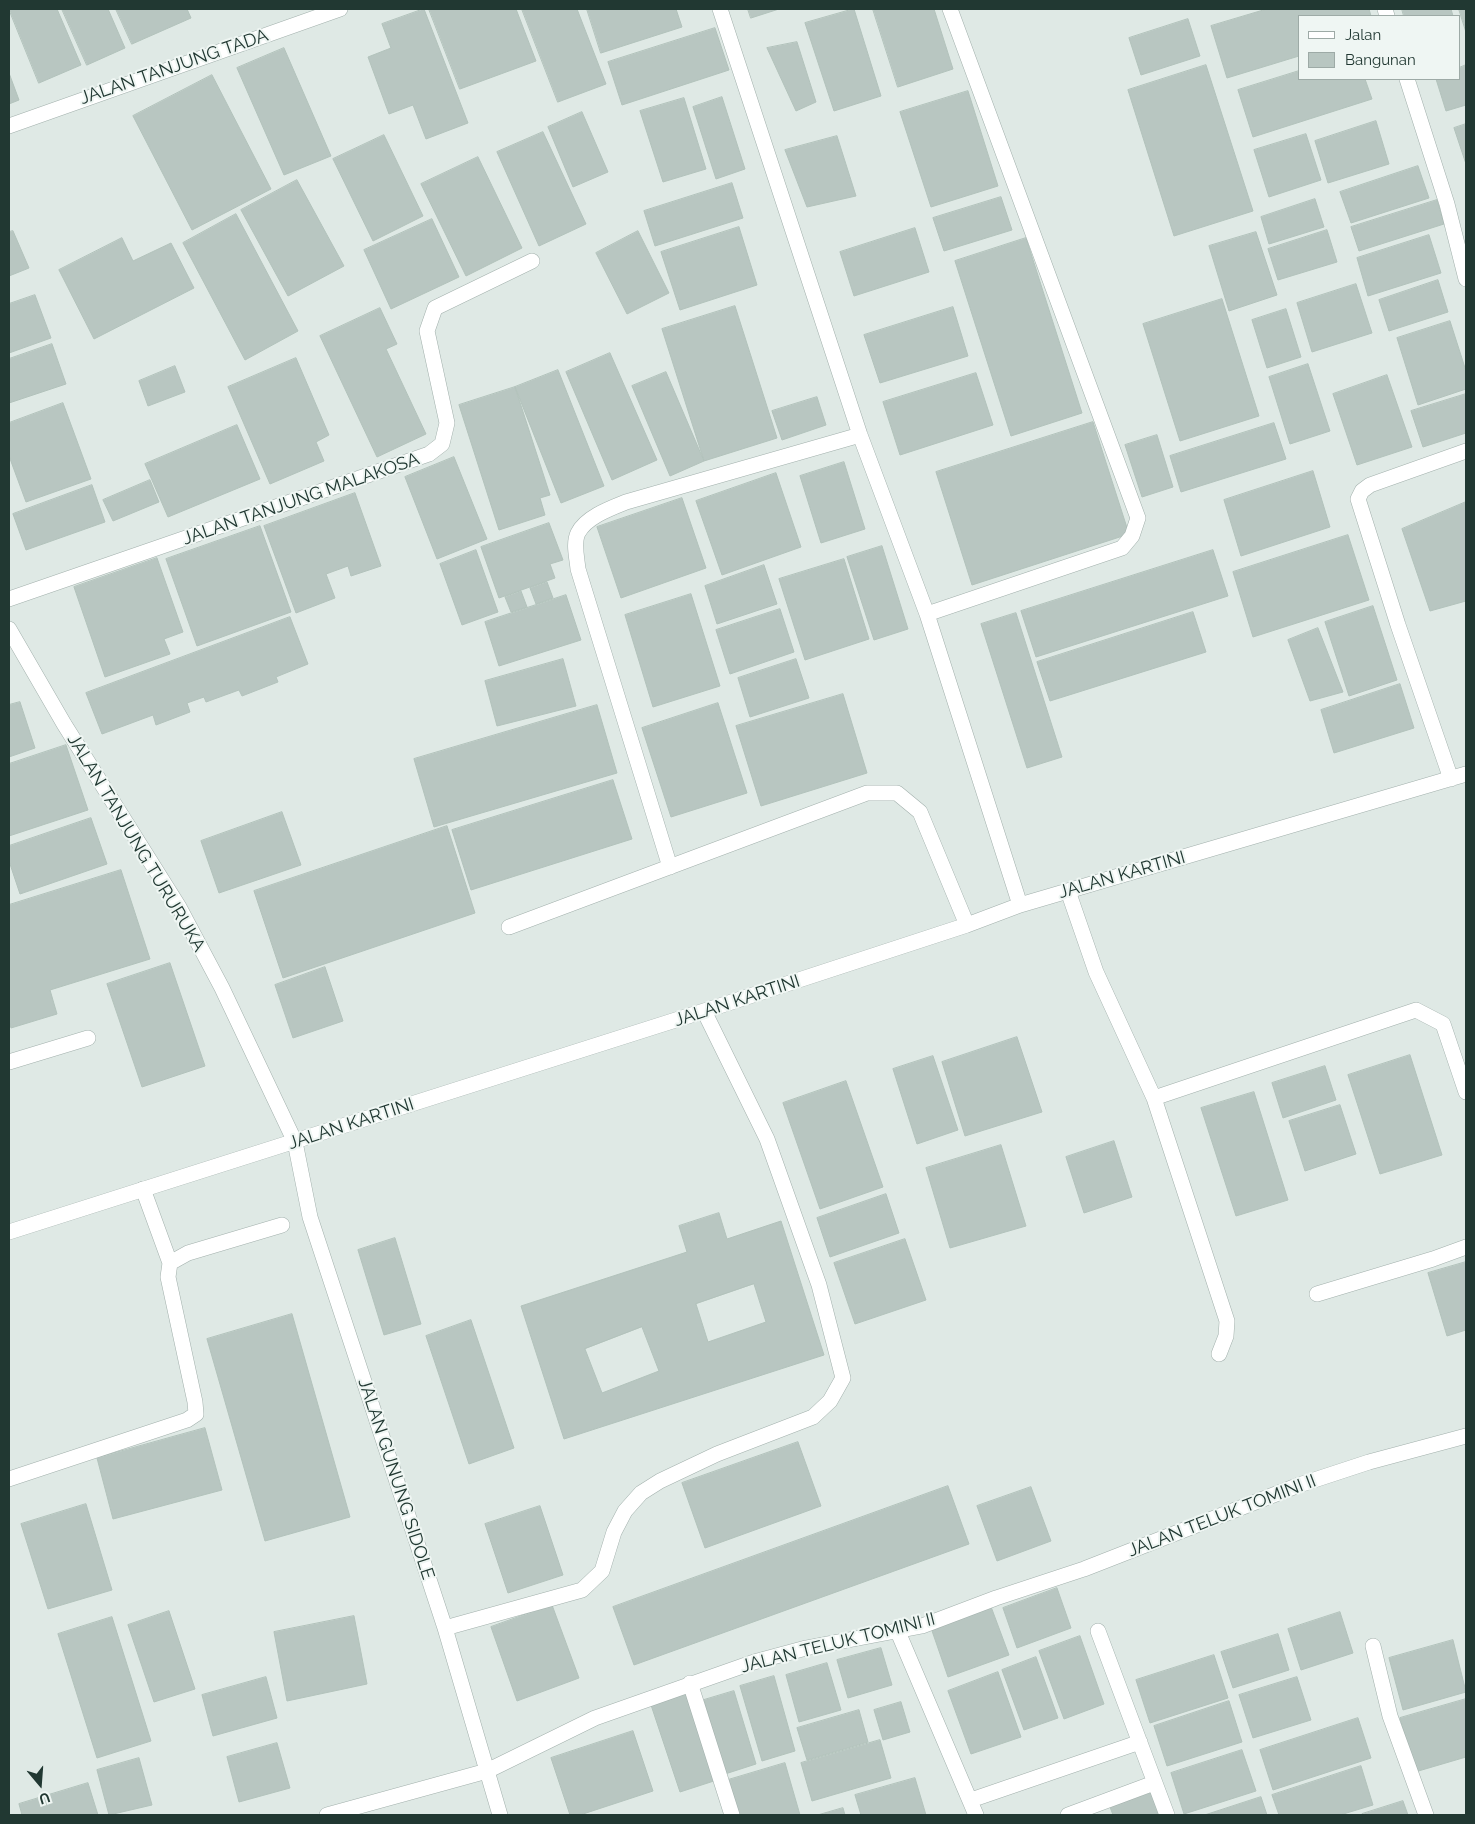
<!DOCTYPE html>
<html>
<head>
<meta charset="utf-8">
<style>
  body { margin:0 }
  #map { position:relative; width:1475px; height:1824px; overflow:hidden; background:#dfe9e5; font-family:Raleway,sans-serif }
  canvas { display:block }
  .frame { position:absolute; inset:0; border:10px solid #213832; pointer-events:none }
  .legend { position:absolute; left:1298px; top:15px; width:162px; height:65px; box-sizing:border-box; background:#eff6f3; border:1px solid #9daaa6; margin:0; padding:6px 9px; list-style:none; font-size:15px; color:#213832 }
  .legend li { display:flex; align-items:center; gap:10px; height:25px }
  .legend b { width:25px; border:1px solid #9daaa6 }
  .north { position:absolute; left:15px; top:1759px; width:50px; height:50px; -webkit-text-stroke:4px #eff6f3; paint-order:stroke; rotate:162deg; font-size:14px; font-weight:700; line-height:20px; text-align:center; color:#213832 }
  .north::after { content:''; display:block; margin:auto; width:18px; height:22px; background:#213832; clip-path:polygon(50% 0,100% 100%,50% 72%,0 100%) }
</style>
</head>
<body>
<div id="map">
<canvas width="1475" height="1824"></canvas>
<div class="frame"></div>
<ul class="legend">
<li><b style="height:6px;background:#fff"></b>Jalan</li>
<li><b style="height:14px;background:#b8c6c1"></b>Bangunan</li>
</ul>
<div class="north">U</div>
</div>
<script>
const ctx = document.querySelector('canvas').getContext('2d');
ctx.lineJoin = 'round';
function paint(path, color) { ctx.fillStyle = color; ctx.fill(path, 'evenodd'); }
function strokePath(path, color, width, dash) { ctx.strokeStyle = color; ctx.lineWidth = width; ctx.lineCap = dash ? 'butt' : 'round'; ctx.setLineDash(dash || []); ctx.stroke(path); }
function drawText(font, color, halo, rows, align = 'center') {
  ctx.font = font + ' Raleway,sans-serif'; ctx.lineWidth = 4; ctx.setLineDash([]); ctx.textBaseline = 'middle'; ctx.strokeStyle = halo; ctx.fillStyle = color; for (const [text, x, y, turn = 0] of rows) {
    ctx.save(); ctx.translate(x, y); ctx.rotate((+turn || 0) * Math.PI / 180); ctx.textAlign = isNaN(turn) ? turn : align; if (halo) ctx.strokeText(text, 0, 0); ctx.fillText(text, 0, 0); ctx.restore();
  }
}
const building = new Path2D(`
  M9 9H57L81 65 39 83Z
  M62 9H108L125 48 87 65Z
  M116 9H187L191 18 132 44Z
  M424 9 468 123 426 139 413 105 389 114 368 57 391 48 382 24Z
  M429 9H516L536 61 460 89Z
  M522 9H577L606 84 558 102Z
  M587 9H676L682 27 601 53Z
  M748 9H779L751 18Z
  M854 9 881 96 834 111 805 23Z
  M873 9H934L953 69 898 87Z
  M1267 9H1369L1371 16H1299V56L1227 78 1211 26Z
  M1402 9H1451L1453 16H1404Z
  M1459 9H1466V32Z
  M1188 19 1200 56 1141 75 1129 38Z
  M715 28 729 70 622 105 608 62Z
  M797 42 816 102 796 111 767 48Z
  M284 48 331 156 284 175 237 68Z
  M1206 65 1253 211 1174 236 1128 90Z
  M1466 65V105L1446 111 1436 79H1459V68Z
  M1299 71V79H1365L1372 99 1253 137 1238 90Z
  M9 73 19 100 9 104Z
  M212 75 271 189 192 230 133 116Z
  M968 91 998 186 931 207 900 112Z
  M722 97 745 169 716 179 693 107Z
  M684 98 706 169 663 182 640 111Z
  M582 112 608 172 573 187 548 127Z
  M1376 121 1389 164 1328 183 1315 141Z
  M1466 124V164L1454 128Z
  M543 132 586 224 539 246 497 152Z
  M1306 134 1321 180 1269 197 1254 150Z
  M384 135 423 216 373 241 333 159Z
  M837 136 856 196 807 207 785 150Z
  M478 157 522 248 466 276 421 184Z
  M1418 166 1429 198 1351 223 1340 192Z
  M297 180 344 266 288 296 241 210Z
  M732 183 743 218 655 246 644 211Z
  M1001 197 1012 230 944 251 933 218Z
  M1315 199 1324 227 1269 244 1261 217Z
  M1437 200 1444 224 1359 251 1351 227Z
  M236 214 298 331 245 360 183 243Z
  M432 219 459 277 391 309 364 250Z
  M739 227 757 285 680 310 661 252Z
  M915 228 929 272 854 296 840 252Z
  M1327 230 1337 262 1278 280 1268 249Z
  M13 231 29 268 9 276V232Z
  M638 231 669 293 627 314 596 253Z
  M1256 232 1277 295 1229 311 1209 246Z
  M1429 235 1441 273 1368 296 1357 258Z
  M122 238 133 261 171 243 194 288 94 339 59 270Z
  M1026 238 1082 413 1011 436 955 261Z
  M1438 280 1448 312 1389 331 1379 300Z
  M1356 284 1372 333 1312 352 1297 303Z
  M35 295 51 338 9 353V304Z
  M1222 299 1259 416 1180 441 1143 324Z
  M735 306 777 438 704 461 662 329Z
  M953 307 968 356 880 383 864 335Z
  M380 308 397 344 386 349 426 434 377 457 320 336Z
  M1286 309 1301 357 1267 368 1252 320Z
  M1450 321 1466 371V389L1418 405 1397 338Z
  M52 344 66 384 9 403V359Z
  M610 353 657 460 612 480 566 372Z
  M296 358 329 435 316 442 324 461 270 484 228 387Z
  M1308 364 1330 431 1290 444 1269 377Z
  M175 366 185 392 148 406 139 381Z
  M558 370 604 486 561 503 515 387Z
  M666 372 704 461 670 476 632 386Z
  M976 373 993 425 900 455 883 402Z
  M1387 375 1412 447 1357 465 1333 394Z
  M515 387 550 495 540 498 545 515 499 530 459 405Z
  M1466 394V433L1423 447 1411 411Z
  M817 397 826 425 782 440 772 411Z
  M63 403 91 479 26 502 9 456V423Z
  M1093 422 1129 534 972 585 936 472Z
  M1274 423 1286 459 1181 492 1170 456Z
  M237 425 260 479 168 517 145 464Z
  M1157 435 1173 487 1142 497 1125 445Z
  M454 457 487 539 437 559 405 477Z
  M844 462 865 529 821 543 800 476Z
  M1313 471 1330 527 1241 556 1224 500Z
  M776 473 801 547 722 575 696 501Z
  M150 480 159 502 113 521 103 500Z
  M92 485 105 522 26 550 13 514Z
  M355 493 381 566 351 576 348 566 326 574 335 598 296 613 264 526Z
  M682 498 706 568 621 598 597 527Z
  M1466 502V601L1430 611 1402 529Z
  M549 523 563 560 550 564 555 578 499 598 481 547Z
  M260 526 291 612 197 646 166 559Z
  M1348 535 1369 600 1253 637 1233 572Z
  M882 546 908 629 874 640 847 557Z
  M476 550 498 612 462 625 440 564Z
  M1213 550 1228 596 1036 657 1021 611Z
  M157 558 183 632 164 639 170 654 105 677 74 587Z
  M844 559 869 639 805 660 779 579Z
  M764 565 777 604 717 624 705 586Z
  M547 582 553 598 536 604 530 588Z
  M521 591 527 607 511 612 505 597Z
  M691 594 720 686 653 707 625 615Z
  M566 595 581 640 499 666 485 622Z
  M1373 606 1397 680 1349 696 1325 622Z
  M780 609 794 652 730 674 716 630Z
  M1193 612 1206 652 1050 701 1037 662Z
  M1016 613 1062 757 1027 768 981 624Z
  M290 617 308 664 276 677 278 682 242 696 239 690 206 702 204 697 187 703 190 712 156 725 153 715 102 734 86 693Z
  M1318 628 1343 692 1310 701 1288 640Z
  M563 659 576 706 497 726 485 681Z
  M796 659 809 698 750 717 738 678Z
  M1400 684 1414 728 1334 753 1321 710Z
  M843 694 867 773 761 806 736 726Z
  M20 702 35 748 9 757V705Z
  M718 703 747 793 671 817 642 728Z
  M597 705 617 773 434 827 414 759Z
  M66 745 88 810 9 836V764Z
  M613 780 632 839 471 890 452 830Z
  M282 812 301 865 219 893 201 841Z
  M91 818 107 864 20 894 9 861V846Z
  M447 826 475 913 283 978 254 891Z
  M121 870 150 959 50 990 57 1014 11 1028 9 1021V905Z
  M170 963 205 1066 142 1087 107 984Z
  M325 967 343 1021 293 1038 275 985Z
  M1017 1037 1042 1112 965 1136 942 1062Z
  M1410 1055 1442 1155 1380 1174 1348 1075Z
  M933 1056 958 1130 917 1144 893 1069Z
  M1325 1066 1336 1100 1283 1118 1272 1083Z
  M846 1081 883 1187 820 1209 783 1103Z
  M1254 1092 1288 1200 1236 1216 1201 1108Z
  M1340 1105 1356 1154 1305 1171 1289 1121Z
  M1114 1141 1132 1197 1084 1213 1066 1157Z
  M1001 1145 1026 1226 950 1248 926 1168Z
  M886 1194 899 1233 830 1257 817 1218Z
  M719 1213 727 1239 781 1221 824 1355 564 1439 521 1306 687 1252 679 1226ZM754 1284 766 1322 708 1342 696 1304ZM642 1327 659 1371 602 1393 585 1349Z
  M395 1238 421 1324 384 1335 358 1250Z
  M905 1239 926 1300 855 1324 834 1263Z
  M1466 1262V1330L1447 1336 1428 1273Z
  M292 1314 350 1517 265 1541 207 1339Z
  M471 1320 514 1448 469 1464 426 1336Z
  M205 1428 222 1490 113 1519 97 1458Z
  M798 1442 821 1506 705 1548 682 1483Z
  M948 1486 969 1544 634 1665 613 1607Z
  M1031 1487 1051 1541 997 1561 977 1506Z
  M86 1504 112 1590 48 1609 21 1524Z
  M540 1506 563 1575 508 1593 485 1524Z
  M1057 1588 1071 1628 1017 1648 1003 1608Z
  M990 1604 1009 1655 948 1677 930 1625Z
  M552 1605 579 1678 517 1701 491 1627Z
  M169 1611 195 1689 154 1702 128 1625Z
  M1340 1612 1353 1653 1301 1670 1288 1629Z
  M354 1616 367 1684 287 1701 274 1632Z
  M112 1617 151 1741 97 1758 58 1634Z
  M1278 1634 1289 1670 1233 1688 1221 1652Z
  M1080 1636 1104 1704 1064 1719 1039 1651Z
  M1453 1640 1466 1692 1403 1710 1389 1658Z
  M881 1648 892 1685 848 1698 837 1660Z
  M1214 1655 1228 1698 1150 1723 1136 1680Z
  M1036 1657 1058 1718 1024 1730 1002 1670Z
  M827 1663 841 1710 799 1722 786 1675Z
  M998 1672 1021 1737 971 1754 948 1691Z
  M774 1676 795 1751 762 1761 740 1686Z
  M266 1677 277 1718 213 1736 202 1695Z
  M1297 1677 1311 1720 1253 1738 1239 1695Z
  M691 1691 720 1779 680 1792 651 1705Z
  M734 1691 756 1764 725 1774 704 1700Z
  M1466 1699V1757L1415 1772 1400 1718Z
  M1229 1701 1242 1742 1167 1766 1154 1726Z
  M901 1702 910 1732 883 1740 874 1710Z
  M859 1710 868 1742 807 1760 797 1728Z
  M1358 1718 1371 1758 1273 1790 1260 1750Z
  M633 1731 653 1791 580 1815H570L551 1758Z
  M880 1740 891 1778 812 1801 801 1763Z
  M277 1743 290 1788 239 1802 227 1757Z
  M1242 1750 1256 1791 1184 1814 1171 1773Z
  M139 1758 152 1805 109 1815 97 1770Z
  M785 1763 800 1815H739L728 1780Z
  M1361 1766 1373 1805 1340 1815H1279L1272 1795Z
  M915 1778 926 1815H861L855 1795Z
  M88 1783 98 1815H22L19 1804Z
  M1152 1792 1160 1815H1113L1110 1807Z
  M1261 1797 1267 1815H1205Z
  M1403 1801 1408 1815H1362V1814Z
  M843 1808 845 1815H818Z`);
paint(building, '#b8c6c1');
strokePath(building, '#b2c2bb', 1);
const service = new Path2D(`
  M1068 891 1096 972 1154 1098 1227 1321 1226 1336 1219 1354
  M9 1062 88 1038
  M1154 1098 1416 1010 1443 1024 1466 1092
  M143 1189 170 1263
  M1317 1294 1433 1259 1466 1247
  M9 1479 187 1420 196 1414 195 1402 168 1277 170 1263 188 1253 282 1225`);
const minor = new Path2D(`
  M720 9 860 435 927 614 1020 905
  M1385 9 1387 16
  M1407 79 1447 204 1466 279
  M9 126 340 9
  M9 599 429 454 442 444 447 423 427 331 435 308 532 261
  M927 614 1122 548 1132 536 1138 518 950 9
  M9 629 64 724 179 907 222 988 295 1142 310 1217 445 1628 500 1815
  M1451 779 1398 625 1358 499 1362 491 1370 485 1466 451
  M670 867 578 569C577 558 573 543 578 533 586 517 611 508 626 502L860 435
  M509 927 867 793H897L920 812 967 925
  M9 1232 704 1011 967 925 1020 905 1466 774
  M445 1628 582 1590 602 1571 614 1532 625 1511 641 1493 660 1481 717 1454 813 1417 830 1401 843 1378 819 1285 767 1139 704 1011
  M1098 1631 1167 1815
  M898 1632 976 1815
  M1373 1646 1390 1716 1426 1815
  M690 1683 732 1815
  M971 1800 1140 1742
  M327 1815 487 1771 595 1718 754 1662 806 1648 922 1626 996 1598 1084 1569 1299 1485 1369 1462 1466 1436
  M1068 1815 1154 1783`);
strokePath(service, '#a2b0ac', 16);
strokePath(minor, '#a2b0ac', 16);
strokePath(service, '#fff', 15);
strokePath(minor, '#fff', 15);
drawText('18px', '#213832', '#eff6f3', [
  ["JALAN TANJUNG TADA",174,67,-19],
  ["JALAN TANJUNG MALAKOSA",301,499,-19],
  ["JALAN TANJUNG TURURUKA",136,843,59],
  ["JALAN KARTINI",1122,875,-16],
  ["JALAN KARTINI",737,1001,-18],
  ["JALAN KARTINI",351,1124,-18],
  ["JALAN GUNUNG SIDOLE",396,1479,72],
  ["JALAN TELUK TOMINI II",1222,1516,-21],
  ["JALAN TELUK TOMINI II",838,1643,-14]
]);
</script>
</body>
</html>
